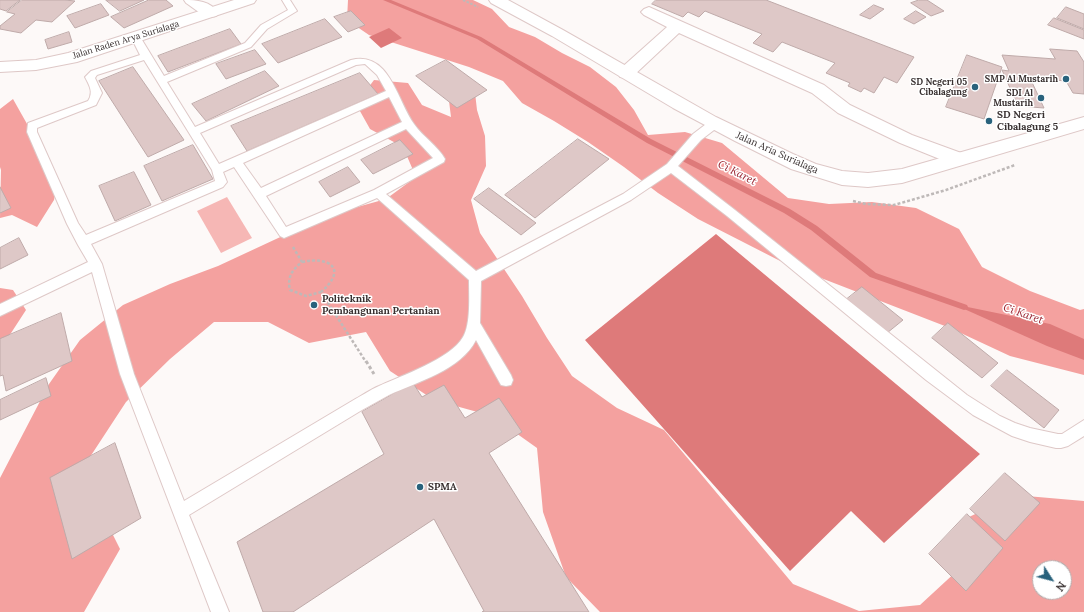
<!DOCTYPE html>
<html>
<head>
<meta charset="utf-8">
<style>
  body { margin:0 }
  #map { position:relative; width:1084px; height:612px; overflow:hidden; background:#fdf9f8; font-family:Lora,serif }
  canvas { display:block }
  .north { position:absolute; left:1032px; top:560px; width:40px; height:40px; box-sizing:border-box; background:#fff; border:1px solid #afacac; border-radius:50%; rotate:126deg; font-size:11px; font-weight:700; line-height:16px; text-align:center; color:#383030 }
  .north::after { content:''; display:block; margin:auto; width:14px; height:18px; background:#29627c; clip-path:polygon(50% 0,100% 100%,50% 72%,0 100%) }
</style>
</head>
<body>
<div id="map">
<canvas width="1084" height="612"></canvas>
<div class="north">N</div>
</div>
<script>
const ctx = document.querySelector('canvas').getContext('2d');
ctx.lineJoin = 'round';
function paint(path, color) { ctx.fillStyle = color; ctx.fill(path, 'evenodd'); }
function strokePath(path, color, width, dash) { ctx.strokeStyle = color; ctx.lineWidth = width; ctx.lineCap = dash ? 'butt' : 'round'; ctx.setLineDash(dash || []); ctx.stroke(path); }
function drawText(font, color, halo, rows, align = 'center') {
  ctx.font = font + ' Lora,serif'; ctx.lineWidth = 3; ctx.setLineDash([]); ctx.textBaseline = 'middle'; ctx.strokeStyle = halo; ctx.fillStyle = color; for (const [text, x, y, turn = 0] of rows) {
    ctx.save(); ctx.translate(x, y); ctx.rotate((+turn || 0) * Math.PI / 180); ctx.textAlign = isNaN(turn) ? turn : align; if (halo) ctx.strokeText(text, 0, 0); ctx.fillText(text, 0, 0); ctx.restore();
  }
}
paint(new Path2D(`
  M227 197 252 238 221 253 197 211Z`), '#f6b7b5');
paint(new Path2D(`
  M348 0H473L492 9 509 27 535 37 562 53 590 67 616 87 634 110 648 135 685 132 722 143 788 198 829 204 872 202 916 208 959 229 982 267 1030 291 1080 310 1084 309V375L1010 356 950 328 790 266 698 219 658 193 624 167 588 142 554 121 522 103 503 81 469 67 369 35 347 20Z
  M374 80 408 83 422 105 451 117 447 85 474 84 477 110 485 136 486 166 471 200 480 233 522 296 547 338 572 376 617 408 664 430 793 584 859 611 920 605 959 569 969 517 1015 495 1084 501V612H600L566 577 543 512 537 448 492 416 434 400 390 371 366 332 309 343 268 322H214L170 359 126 402 90 457 98 505 120 549 84 612H0V478L49 384 80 340 123 305 170 284 218 266 304 226 343 211 386 199 416 177 403 147 370 129 356 104ZM1040 568H1064V592H1040Z
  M13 99 58 179 54 200 37 227 12 215 0 218 1 170 0 167V109Z
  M0 288 13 290 26 310 0 350Z`), '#f4a19f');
paint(new Path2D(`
  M389 28 402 38 381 48 369 37Z
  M716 234 980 454 884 543 851 511 790 571 585 340Z
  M953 304 1050 324 1084 339V360L1047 346Z`), '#de7a7a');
paint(new Path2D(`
  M383 0H391L481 37 651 139 790 209 817 226 876 273 967 305 968 307 967 309 964 310 870 277 811 230 784 213 647 143 477 39Z`), '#de7a7a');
const building = new Path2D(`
  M0 0H20L6 11 0 9Z
  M22 0H65L75 1 52 22 36 20 21 33 0 29V26L15 14 7 12Z
  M106 0H144L120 11Z
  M149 0H166L173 6 124 28 111 17Z
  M656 0H766L914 57 897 83 884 77 874 93 864 88 861 92 848 86 850 83 826 73 835 63 782 42 773 52 753 43 762 34 705 11 699 17 688 12 683 17 652 4Z
  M919 0H927L944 11 931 16 911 3Z
  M101 4 109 15 75 28 67 16Z
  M874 5 884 9 870 19 860 15Z
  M1066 7 1084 14V29L1057 18Z
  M351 11 365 25 348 32 334 17Z
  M916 11 926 17 914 24 904 19Z
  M1054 18 1084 30V39L1048 25Z
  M325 19 342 37 278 63 262 44Z
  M230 29 241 44 168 72 158 56Z
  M69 32 72 42 48 49 45 40Z
  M1050 49 1077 51 1084 62V94L1073 93 1066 81 1030 78 1044 108 1018 106 1002 70 1009 71 1002 55 1055 59Z
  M255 50 266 64 226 79 216 64Z
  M967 55 1002 67 984 119 946 107Z
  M446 60 487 90 457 108 416 76Z
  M133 67 184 140 148 157 99 81Z
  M265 71 279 86 206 121 192 104Z
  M360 73 378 94 247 151 231 126Z
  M578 139 609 159 535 218 505 195Z
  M400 140 413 154 373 174 361 160Z
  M193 145 213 179 162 201 144 166Z
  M348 167 360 182 330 197 319 182Z
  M134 172 151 205 115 221 99 186Z
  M0 187 11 208 0 213Z
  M489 188 536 223 521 235 474 199Z
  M19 238 28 255 0 269V248Z
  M862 287 903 320 887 333 847 299Z
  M61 313 72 361 6 391 3 375 0 376V339Z
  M948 323 998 363 982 378 932 338Z
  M1007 370 1059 410 1044 428 991 386Z
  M46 378 51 396 0 420V400Z
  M413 383 422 397 444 385 465 418 499 398 522 432 489 453 589 612H482L484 611 434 519 293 612H263L237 542 384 454 362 412Z
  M115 443 141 518 72 559 50 478Z
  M1005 473 1040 503 1005 541 970 509Z
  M967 514 1003 548 966 591 929 554Z`);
paint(building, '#dec8c7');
strokePath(building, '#bfaaa9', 1);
const service = new Path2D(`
  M282 0H290L297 11 267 29 251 47 167 82 195 127 351 60C389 50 397 100 414 124 423 137 438 146 445 159L444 162 386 194 476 271 623 194 667 164 693 134 710 121H718L719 124 718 127 701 140 678 166 735 210 967 395 1000 416 1015 423 1030 428 1058 434H1062L1084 420V436L1068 446 1061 448H1056L1030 442 1012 436 973 415 926 380 727 216 671 173 631 200 481 281 480 323 511 375 513 380 511 385 506 386 501 385 476 340C461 370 417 382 389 395 380 400 371 405 362 410L189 515 229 612H211L120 374 92 272 0 316V304L88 262 78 245 67 224 27 132 28 123 88 101C94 92 89 85 85 77L91 71 140 55 131 37 133 35H139L164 76 245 43 261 25 288 10ZM144 60 212 170 215 181 86 235 78 223 37 132V128L96 105 102 93 95 78 97 75ZM365 64 377 75 386 91 219 164 200 133 356 65ZM389 97 402 122 261 188 243 163ZM406 129 433 158 374 190 286 227 266 196ZM234 167 280 236 284 238 377 198 469 280C469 296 471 324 463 337 451 359 400 376 379 386 370 390 361 396 352 401L184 501 134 374 102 264 91 244 223 187 227 182 223 172Z`);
const minor = new Path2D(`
  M184 0C197 0 210 1 219 13L216 16C205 19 195 9 186 3Z
  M649 7 824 85 850 105 912 135 964 154 966 159 964 164 957 166 900 143 838 113 812 93 679 33 632 77 626 78 620 77 618 73 620 69 667 27 644 15 641 12 644 9Z`);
const primary = new Path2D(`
  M234 0H256L254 3 77 62 36 70 0 72V62L36 60 68 53Z
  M489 0H508L563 30 716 117 793 154 816 164 842 171 868 173 902 169 1084 117V129L902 183 868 187 842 185 791 169 735 141 673 108 552 36 491 3Z`);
strokePath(service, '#dec8c7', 2);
strokePath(minor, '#dec8c7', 2);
strokePath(primary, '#dec8c7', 2);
strokePath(new Path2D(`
  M463 0 478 7`), '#beb9b8', 2, [2.5, 1.5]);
strokePath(new Path2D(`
  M853 201 866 204 894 205 946 190 1015 165
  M293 247 302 262C292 270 287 277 290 290L306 296 321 292 366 362
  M302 262C330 256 348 269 321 292`), '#beb9b8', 2.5, [3, 2]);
strokePath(new Path2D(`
  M366 361 374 374`), '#beb9b8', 3, [3.5, 2.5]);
paint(service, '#fff');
paint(minor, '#fff');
paint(primary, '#fff');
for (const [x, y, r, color] of [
  [1066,79,4,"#29627c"],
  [975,87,4,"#29627c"],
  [1041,98,4,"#29627c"],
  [989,121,4,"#29627c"],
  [314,305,4,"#29627c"],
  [420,487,4,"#29627c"]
]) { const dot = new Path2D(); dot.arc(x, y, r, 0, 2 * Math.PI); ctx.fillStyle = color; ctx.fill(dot); strokePath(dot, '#fff', 1.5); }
drawText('9px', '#383030', '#fff', [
  ["Jalan Raden Arya Surialaga",126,40,-17]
]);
drawText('bold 9px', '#383030', '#fff', [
  ["SMP Al Mustarih",1058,79],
  ["SD Negeri 05",967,82],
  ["Cibalagung",967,92],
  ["SDI Al",1033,93],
  ["Mustarih",1033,103]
], 'right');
drawText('bold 10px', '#383030', '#fff', [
  ["SD Negeri",997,115],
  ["Cibalagung 5",997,127],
  ["Politeknik",322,299],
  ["Pembangunan Pertanian",322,311],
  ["SPMA",428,487]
], 'left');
drawText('10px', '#383030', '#fff', [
  ["Jalan Aria Surialaga",777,153,24]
]);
drawText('italic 11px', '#98212e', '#fff', [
  ["Ci Karet",737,173,27],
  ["Ci Karet",1023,314,19]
]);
</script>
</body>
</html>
